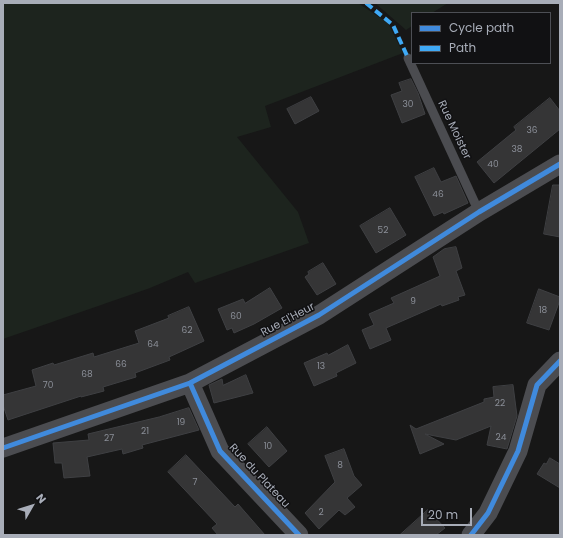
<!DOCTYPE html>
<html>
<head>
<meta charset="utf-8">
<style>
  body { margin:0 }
  #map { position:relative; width:563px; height:538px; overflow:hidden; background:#171717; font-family:Poppins,sans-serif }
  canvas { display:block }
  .frame { position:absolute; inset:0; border:4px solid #a8adb8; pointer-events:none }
  .legend { position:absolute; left:411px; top:12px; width:140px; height:52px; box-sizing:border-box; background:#111113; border:1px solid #4d4f55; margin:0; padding:5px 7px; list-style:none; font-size:12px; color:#a8adb8 }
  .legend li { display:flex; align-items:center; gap:8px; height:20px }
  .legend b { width:20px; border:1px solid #4d4f55 }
  .north { position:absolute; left:12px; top:486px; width:40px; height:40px; -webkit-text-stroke:3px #111113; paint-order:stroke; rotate:51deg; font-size:11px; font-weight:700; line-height:16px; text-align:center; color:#a8adb8 }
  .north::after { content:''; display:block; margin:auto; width:14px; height:18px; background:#a8adb8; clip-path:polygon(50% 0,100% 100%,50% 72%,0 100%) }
  .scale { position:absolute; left:421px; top:508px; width:51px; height:18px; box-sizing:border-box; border:2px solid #a8adb8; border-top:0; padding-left:5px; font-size:12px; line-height:14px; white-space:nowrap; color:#a8adb8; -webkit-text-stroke:3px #111113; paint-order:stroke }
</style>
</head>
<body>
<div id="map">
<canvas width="563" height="538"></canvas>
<div class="frame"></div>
<ul class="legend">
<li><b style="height:5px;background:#408adc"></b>Cycle path</li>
<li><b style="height:5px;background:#3fa9f5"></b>Path</li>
</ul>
<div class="north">N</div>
<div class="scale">20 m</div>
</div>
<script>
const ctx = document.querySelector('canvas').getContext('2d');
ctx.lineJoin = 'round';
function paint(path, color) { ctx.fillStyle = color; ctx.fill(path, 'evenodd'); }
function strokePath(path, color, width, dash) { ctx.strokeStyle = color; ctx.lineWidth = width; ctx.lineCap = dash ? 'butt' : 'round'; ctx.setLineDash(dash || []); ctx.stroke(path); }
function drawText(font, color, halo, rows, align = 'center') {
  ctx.font = font + ' Poppins,sans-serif'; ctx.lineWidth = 3; ctx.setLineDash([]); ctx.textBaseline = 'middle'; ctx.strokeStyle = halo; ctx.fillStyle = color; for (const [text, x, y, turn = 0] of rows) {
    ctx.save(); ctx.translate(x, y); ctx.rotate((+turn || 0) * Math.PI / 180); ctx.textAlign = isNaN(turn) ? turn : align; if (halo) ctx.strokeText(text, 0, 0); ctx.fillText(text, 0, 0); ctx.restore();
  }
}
paint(new Path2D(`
  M3 3H358L388 23 403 53 265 106 271 127 237 137 298 212 309 243 195 283 188 272 150 288 3 339Z
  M375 3H448L432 13H412V26L406 30Z`), '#1d241e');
const building = new Path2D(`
  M411 79 418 93 425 114 402 123 391 95 402 91 399 83Z
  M311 97 319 111 295 124 287 109Z
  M550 98 560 111V129L494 183 477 162 516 130 514 127Z
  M434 168 441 182 456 176 468 203 444 214 443 212 434 216 415 177Z
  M553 185H560V237L544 234Z
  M390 208 406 235 376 253 360 226Z
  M456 247 462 268 456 271 465 295 458 297 459 300 442 306 441 304 386 328 391 340 370 349 362 330 374 325 369 314 394 303 391 298 440 276 433 257 444 249Z
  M323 263 336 284 317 295 305 277 309 274 308 272Z
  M270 288 282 308 254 324 234 333 232 328 227 330 218 309 243 299 245 303Z
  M539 289 560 297V300L549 330 527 323Z
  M189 307 204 341 169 357 170 360 135 373 136 377 103 387 104 391 81 397V396L8 420 3 405V395L36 386 32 370 53 363 54 365 93 353 94 357 139 343 135 331 169 318 168 316Z
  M348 345 356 363 336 373 337 376 314 386 304 363 327 353 328 355Z
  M246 375 253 393 214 403 209 385 222 379 223 385Z
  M513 385 517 416 507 449 487 445 491 426 456 440 425 434 444 444 420 454 410 425 416 429 484 402V399L494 397 493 387Z
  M189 408 199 430 142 445 143 448 123 454 122 449 87 457 90 476 64 478 62 463H55L53 443 89 440 88 434 159 417Z
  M267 427 287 451 269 467 248 444Z
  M344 449 354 476 362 485 347 498 355 507 345 515 339 510 319 529 305 513 335 482 325 456Z
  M186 455 235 507 238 504 265 535H218L212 528 217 524 168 472Z
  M550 458 560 464V488L537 474 544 463 546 464Z
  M428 510 445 528 436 535H400Z`);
paint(building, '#353536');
strokePath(building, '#3f4043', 1);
strokePath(new Path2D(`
  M408 58 479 212`), '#4b4c50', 9);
strokePath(new Path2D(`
  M190 383 220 451 299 535
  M3 448 190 383 319 315 479 212 560 164
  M471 535 488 513 518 451 537 385 560 361`), '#4b4c50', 19);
strokePath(new Path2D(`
  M366 3 393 25 408 58`), '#3fa9f5', 4, [8, 4]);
strokePath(new Path2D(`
  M190 383 220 451 299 535
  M3 448 190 383 319 315 479 212 560 164
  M471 535 488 513 518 451 537 385 560 361`), '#408adc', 5);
drawText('9px', '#8b8f98', null, [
  ["30",408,105],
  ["36",532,131],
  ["38",517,150],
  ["40",493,165],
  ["46",438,195],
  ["52",383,231],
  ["9",413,302],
  ["18",543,311],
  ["60",236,317],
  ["62",187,331],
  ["64",153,345],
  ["66",121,365],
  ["13",321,367],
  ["68",87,375],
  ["70",48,386],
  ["22",500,404],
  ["19",181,423],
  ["21",145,432],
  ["24",501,438],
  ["27",109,439],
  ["10",268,447],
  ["8",340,466],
  ["7",195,483],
  ["2",321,513]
]);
drawText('11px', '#a8adb8', '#111113', [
  ["Rue Moister",454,130,65],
  ["Rue El'Heur",288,320,-28],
  ["Rue du Plateau",259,476,47]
]);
</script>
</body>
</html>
